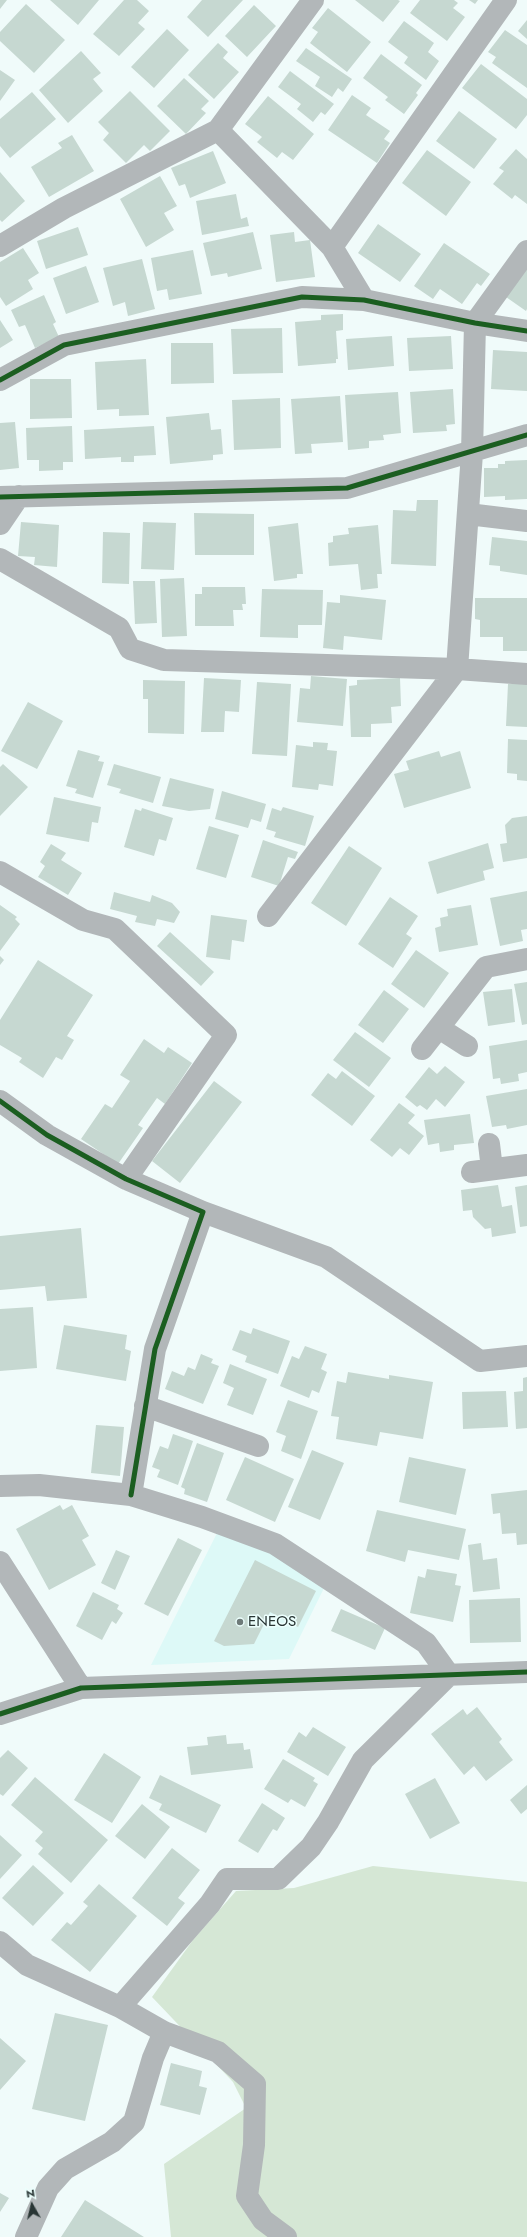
<!DOCTYPE html>
<html>
<head>
<meta charset="utf-8">
<style>
  body { margin:0 }
  #map { position:relative; width:527px; height:2237px; overflow:hidden; background:#f0fbfa; font-family:Jost,sans-serif }
  canvas { display:block }
  .north { position:absolute; left:12px; top:2185px; width:40px; height:40px; -webkit-text-stroke:3px #ecfffd; paint-order:stroke; rotate:352deg; font-size:11px; font-weight:700; line-height:16px; text-align:center; color:#283534 }
  .north::after { content:''; display:block; margin:auto; width:14px; height:18px; background:#283534; clip-path:polygon(50% 0,100% 100%,50% 72%,0 100%) }
</style>
</head>
<body>
<div id="map">
<canvas width="527" height="2237"></canvas>
<div class="north">N</div>
</div>
<script>
const ctx = document.querySelector('canvas').getContext('2d');
ctx.lineJoin = 'round';
function paint(path, color) { ctx.fillStyle = color; ctx.fill(path, 'evenodd'); }
function strokePath(path, color, width, dash) { ctx.strokeStyle = color; ctx.lineWidth = width; ctx.lineCap = dash ? 'butt' : 'round'; ctx.setLineDash(dash || []); ctx.stroke(path); }
function drawText(font, color, halo, rows, align = 'center') {
  ctx.font = font + ' Jost,sans-serif'; ctx.lineWidth = 3; ctx.setLineDash([]); ctx.textBaseline = 'middle'; ctx.strokeStyle = halo; ctx.fillStyle = color; for (const [text, x, y, turn = 0] of rows) {
    ctx.save(); ctx.translate(x, y); ctx.rotate((+turn || 0) * Math.PI / 180); ctx.textAlign = isNaN(turn) ? turn : align; if (halo) ctx.strokeText(text, 0, 0); ctx.fillText(text, 0, 0); ctx.restore();
  }
}
paint(new Path2D(`
  M220 1527 280 1555 325 1586 289 1659 151 1665Z`), '#ddf9f7');
paint(new Path2D(`
  M373 1866 527 1882V2237H171L164 2164 246 2108 233 2082 152 1997 193 1940 236 1891 294 1888Z`), '#d5e7d5');
paint(new Path2D(`
  M0 0H7L0 9Z
  M50 0H99L78 25Z
  M124 0H137L149 11 138 23 145 29 119 56 93 34Z
  M202 0H243L208 37 187 17Z
  M355 0H398L400 1 383 22Z
  M420 0H454L458 3 453 8 465 17 447 41 410 13Z
  M469 0H478L475 4Z
  M26 4 65 40 34 73 0 41V32Z
  M254 5 276 26 247 57 225 36Z
  M328 8 371 42 347 72 310 43 318 32 312 28Z
  M527 20V39L518 31Z
  M404 21 434 43 428 52 439 61 426 80 404 63 408 57 388 42Z
  M167 29 189 50 154 88 131 67Z
  M505 30 527 45V88L492 63 496 57 488 52Z
  M218 43 228 52 223 58 239 72 214 99 188 75Z
  M306 48 352 79 343 92 338 88 332 97 315 86 320 77 296 61Z
  M81 51 101 73 93 79 103 91 68 123 39 90Z
  M381 54 422 85 416 93 418 95 404 114 385 100 388 97 363 78Z
  M481 64 527 99V115L516 129 462 88Z
  M0 70 15 80 0 101Z
  M290 71 334 104 325 115 321 112 313 122 297 109 301 104 278 87Z
  M184 78 209 101 201 109 206 113 186 134 157 106Z
  M130 91 170 131 150 151 144 145 126 163 103 140 109 133 98 122Z
  M32 92 56 119 10 158 0 146V119Z
  M352 95 371 108 366 115 390 131 384 139 390 143 377 163 328 130Z
  M268 96 314 134 293 160 282 152 277 158 257 142 262 137 245 124Z
  M459 111 497 139 474 169 436 141Z
  M72 135 94 171 49 197 31 167 62 148 58 143Z
  M516 149 527 159V204L515 195 512 199 493 184 504 171 499 168Z
  M427 150 471 182 446 216 402 183Z
  M213 151 226 183 190 198 185 184 179 186 171 168Z
  M0 172 25 201 2 222 0 220Z
  M160 176 177 206 164 213 174 230 146 247 120 199Z
  M236 194 241 219 247 217 249 226 202 235 196 201Z
  M378 224 421 254 400 282 358 253Z
  M78 227 88 255 46 269 37 241Z
  M253 232 262 269 228 277 227 273 211 276 203 243Z
  M294 232 295 242 310 240 315 277 276 282 270 235Z
  M444 243 490 274 481 286 477 283 462 304 440 289 433 299 414 286Z
  M23 248 39 273 28 280 33 289 6 306 0 297V262Z
  M193 250 202 294 169 300 167 289 157 291 151 258Z
  M142 259 155 309 128 316 125 302 113 306 103 268Z
  M86 266 99 302 66 314 53 278Z
  M527 267V309L526 311 506 297Z
  M44 295 56 322 53 324 59 337 35 348 25 325 19 327 11 310Z
  M343 314V330L336 331 338 359H336V363L298 366 295 322 321 320V315Z
  M0 320 13 340 0 348Z
  M282 328 283 373 233 374 231 329Z
  M392 336 394 366 348 370 346 339Z
  M451 336 453 369 409 371 407 338Z
  M171 343H213L214 383 171 384Z
  M493 350 527 352V391L491 389Z
  M146 359 149 415 119 416V409L97 410 95 362Z
  M30 379H71L72 418 30 419Z
  M453 389 455 424 446 425 447 431 413 433 410 392Z
  M398 392 401 433 383 435 384 440 369 441V448L348 450 345 395Z
  M340 396 343 442 311 444 312 453 295 454 291 399Z
  M280 398 281 448 234 450 232 400Z
  M209 413 211 430 221 429 223 454 213 455V460L170 464 166 417Z
  M15 422 19 468 0 470V423Z
  M72 426 73 462H63V470L39 471V460H27L26 428Z
  M154 426 156 455 134 456V462H121V457L85 459 84 430Z
  M527 460V499L505 500V496L484 497V468H498V464H505V461Z
  M417 500H438L436 566 391 564 393 510 416 511Z
  M194 513 254 514V555H195Z
  M21 522 59 525 57 567 34 565 35 557 18 556Z
  M143 522 176 523 174 570 141 569Z
  M298 523 303 574H297V578L274 581 268 527Z
  M378 525 382 574H377L378 588 361 590 358 564 329 566 328 543 333 542V536L349 534 348 528Z
  M103 532 130 533 129 584 102 583Z
  M492 537 527 541V575L500 571V566L489 565Z
  M184 578 187 636 162 637 160 579Z
  M133 581H155L157 623 135 624Z
  M202 587H245L246 604H242L243 610H233L234 626H195V594H202Z
  M262 589 323 590 322 625H298V638L260 637Z
  M340 595 386 600 382 640 344 636 343 650 323 648 327 602 340 603Z
  M475 598H527V651H503V637H480V620L475 619Z
  M311 676 347 679 343 726 297 722 300 688 310 689Z
  M204 678 241 680 239 712 225 711 224 732H201Z
  M400 678 401 706 391 707 392 723 371 724V737H351L349 686 357 685V680Z
  M143 680 185 681 184 734 148 733V699H143Z
  M257 682 291 684 287 756 252 754Z
  M508 684H527V727L506 726Z
  M28 702 63 721 37 769 1 751Z
  M508 739 527 740V781L517 780V774L507 773Z
  M313 742 328 743 327 750 337 751 333 786 319 784 318 790 292 787 296 745 313 747Z
  M78 750 100 756 98 761 104 762 93 798 75 793 77 789 66 786Z
  M439 751 441 757 460 751 471 788 404 808 394 774 409 770 406 761Z
  M3 764 28 787 0 816V767Z
  M114 764 161 777 153 803 119 793 121 789 107 785Z
  M170 778 214 789 210 809 189 811 162 806Z
  M222 791 266 804 261 822 251 819 248 828 215 819Z
  M54 797 101 807 98 823 92 822 89 842 46 834Z
  M283 807 314 816 305 846 274 837 276 832 266 829 272 808 281 811Z
  M142 808 173 818 166 841 159 839 154 856 124 847 135 809 141 811Z
  M527 816V858L503 862 500 844 507 843 505 825 512 818Z
  M209 826 239 835 226 878 196 869Z
  M263 840 298 852 295 859 288 857 279 886 251 877Z
  M488 843 494 868 483 871 485 880 437 894 428 862Z
  M51 844 66 853 61 860 82 873 68 895 38 877 45 866 40 862Z
  M349 846 382 868 346 926 311 903Z
  M527 891V929L521 930 523 941 500 946 490 898Z
  M114 892 150 902 152 895 172 903 180 912 174 923 157 919 155 926 135 922 137 916 110 909Z
  M390 897 418 916 406 934 412 938 393 968 358 944Z
  M0 905 17 917 15 919 20 924 0 951Z
  M471 905 478 945 439 952 435 928 441 926 440 918 448 916 447 909Z
  M211 915 247 920 244 942 232 940 230 960 206 957Z
  M170 932 214 972 201 986 157 946Z
  M416 950 449 973 424 1008 391 984Z
  M0 956 4 960 0 965Z
  M38 960 93 995 67 1036 74 1040 62 1060 56 1057 43 1078 19 1062 22 1058 0 1045V1020Z
  M527 982V1024L522 1025 514 984Z
  M512 989 515 1022 488 1026 483 992Z
  M384 990 409 1009 383 1043 358 1025Z
  M355 1032 391 1058 369 1087 333 1060Z
  M144 1039 164 1053 168 1047 192 1063 165 1104 157 1098 138 1125 143 1128 118 1164 81 1139 105 1104 112 1108 130 1081 120 1075Z
  M527 1040V1072L518 1074 519 1081 501 1084 500 1078 493 1079 489 1046Z
  M445 1066 465 1082 445 1107 436 1099 427 1110 420 1105 417 1107 405 1097 429 1067 437 1074Z
  M342 1071 375 1096 352 1126 311 1095 328 1073 336 1079Z
  M214 1081 242 1102 180 1183 152 1161Z
  M527 1089V1125L507 1129 506 1125 492 1127 486 1096Z
  M399 1103 415 1115 408 1123 424 1136 409 1155 400 1148 392 1157 370 1140Z
  M470 1114 474 1143 454 1145V1150L440 1152 439 1143 428 1145 424 1120Z
  M498 1185 502 1207 512 1205 516 1233 492 1237 491 1228 485 1229 473 1217 472 1210 463 1211 461 1190Z
  M527 1185V1226L520 1227 515 1187Z
  M81 1228 87 1298 47 1301 45 1286 0 1290V1236Z
  M33 1307 37 1368 0 1371V1309Z
  M64 1325 127 1335 125 1349 131 1351 126 1381 56 1369Z
  M253 1328 290 1341 278 1374 245 1362 247 1356 232 1350 240 1330 251 1334Z
  M305 1346 327 1354 321 1369 327 1372 319 1393 312 1390 309 1398 280 1386 292 1356 299 1359Z
  M201 1354 213 1359 211 1363 219 1366 203 1404 165 1389 172 1371 184 1376 188 1367 195 1370Z
  M230 1364 267 1379 253 1415 227 1405 234 1388 223 1383Z
  M348 1372 389 1379V1375L433 1382 423 1439 380 1432 377 1446 336 1439 339 1417 331 1416 337 1381 346 1383Z
  M527 1377V1428L516 1429 514 1392 523 1391V1378Z
  M506 1391 508 1427 463 1429 462 1392Z
  M288 1400 318 1411 301 1459 281 1451 286 1436 276 1432Z
  M96 1425 124 1427 120 1476 91 1473Z
  M173 1434 193 1441 178 1485 157 1477 160 1470 152 1467 160 1446 168 1449Z
  M197 1443 224 1453 207 1502 184 1494 185 1489 181 1487Z
  M312 1450 344 1463 320 1520 288 1507Z
  M245 1457 294 1479 275 1522 226 1500Z
  M409 1457 466 1469 456 1515 399 1502Z
  M527 1490V1544L517 1545 516 1533 502 1534 500 1513 493 1514 491 1494Z
  M60 1505 63 1510 72 1505 89 1536 82 1540 96 1565 49 1590 16 1529Z
  M377 1510 466 1529 459 1560 408 1550 405 1562 366 1551Z
  M178 1538 202 1550 168 1616 144 1604Z
  M481 1543 483 1560 497 1558 500 1589 473 1592 468 1545Z
  M116 1550 130 1556 115 1590 101 1583Z
  M255 1560 316 1591 298 1627 270 1612 254 1644 224 1646 214 1641Z
  M427 1569 457 1574 455 1585 461 1586 453 1622 410 1613 418 1576 425 1578Z
  M93 1592 119 1605 117 1609 123 1613 116 1624 112 1621 102 1640 76 1626Z
  M520 1598 521 1642 470 1643 469 1600Z
  M341 1609 385 1628 375 1650 331 1631Z
  M477 1707 502 1739 499 1742 513 1760 486 1781 474 1766 464 1775 431 1734 463 1709 467 1715Z
  M313 1727 346 1747 328 1776 287 1752 299 1732 306 1737Z
  M226 1735 227 1744 243 1743 244 1750 250 1749 253 1768 191 1775 187 1747 208 1745 207 1737Z
  M8 1750 28 1768 3 1796 0 1794V1758Z
  M104 1753 141 1777 112 1823 74 1800Z
  M283 1759 315 1778 313 1781 318 1784 305 1807 291 1799 288 1803 264 1789Z
  M160 1775 221 1805 206 1833 159 1810 162 1804 149 1798Z
  M35 1777 108 1840 71 1883 38 1854 43 1848 35 1841 43 1832 11 1805Z
  M435 1778 460 1823 430 1839 405 1794Z
  M527 1785V1809L521 1814 510 1800Z
  M262 1803 285 1818 277 1831 273 1829 258 1853 238 1841Z
  M142 1804 170 1827 145 1859 115 1836Z
  M0 1835 22 1855 0 1879Z
  M172 1848 200 1870 178 1898 185 1903 167 1926 132 1898Z
  M33 1865 64 1893 33 1926 2 1898Z
  M99 1884 137 1916 90 1972 51 1940 67 1922 71 1925 88 1906 83 1902Z
  M55 2013 108 2025 85 2121 32 2109Z
  M0 2038 26 2061 0 2090Z
  M171 2063 202 2071 199 2086 207 2088 200 2115 160 2105Z
  M0 2193 9 2198 0 2212Z
  M85 2200 144 2237H61Z`), '#c6d8d1');
strokePath(new Path2D(`
  M218 130 332 247 364 300
  M0 246 64 208 218 130 313 0
  M332 247 506 0
  M0 380 64 345 302 297 364 300 475 323 527 331
  M0 497 347 488 527 435
  M468 514 527 521
  M0 524 19 496
  M0 559 119 628 130 649 164 660 457 669 527 674
  M0 872 83 920 115 929 226 1035 126 1179
  M268 916 457 669 472 453 475 323 527 251
  M439 1028 467 1046
  M422 1049 486 967 527 959
  M0 1101 47 1135 126 1179 203 1212 155 1349 131 1495
  M489 1144 492 1169
  M472 1172 527 1165
  M203 1212 326 1257 480 1361 527 1356
  M145 1406 258 1446
  M0 1486 39 1485 131 1495 202 1517 275 1544 426 1643 449 1675 363 1760 328 1822 311 1847 278 1879H227L210 1904 120 2007
  M0 1562 81 1688
  M0 1714 81 1688 527 1672
  M0 1942 27 1965 120 2007 164 2032 218 2052 255 2084 254 2145 247 2196 263 2220 286 2237
  M26 2237 48 2188 65 2169 112 2142 134 2122 153 2058 164 2032`), '#b2b7b9', 22);
strokePath(new Path2D(`
  M0 380 64 345 302 297 364 300 475 323 527 331
  M0 497 347 488 527 435
  M0 1101 47 1135 126 1179 203 1212 155 1349 131 1495
  M0 1714 81 1688 527 1672`), '#1b5e20', 5);
for (const [x, y, r, color] of [
  [240,1622,4,"#6e7a79"]
]) { const dot = new Path2D(); dot.arc(x, y, r, 0, 2 * Math.PI); ctx.fillStyle = color; ctx.fill(dot); strokePath(dot, '#ecfffd', 1.5); }
drawText('15px', '#283534', '#ecfffd', [
  ["ENEOS",248,1622]
], 'left');
</script>
</body>
</html>
